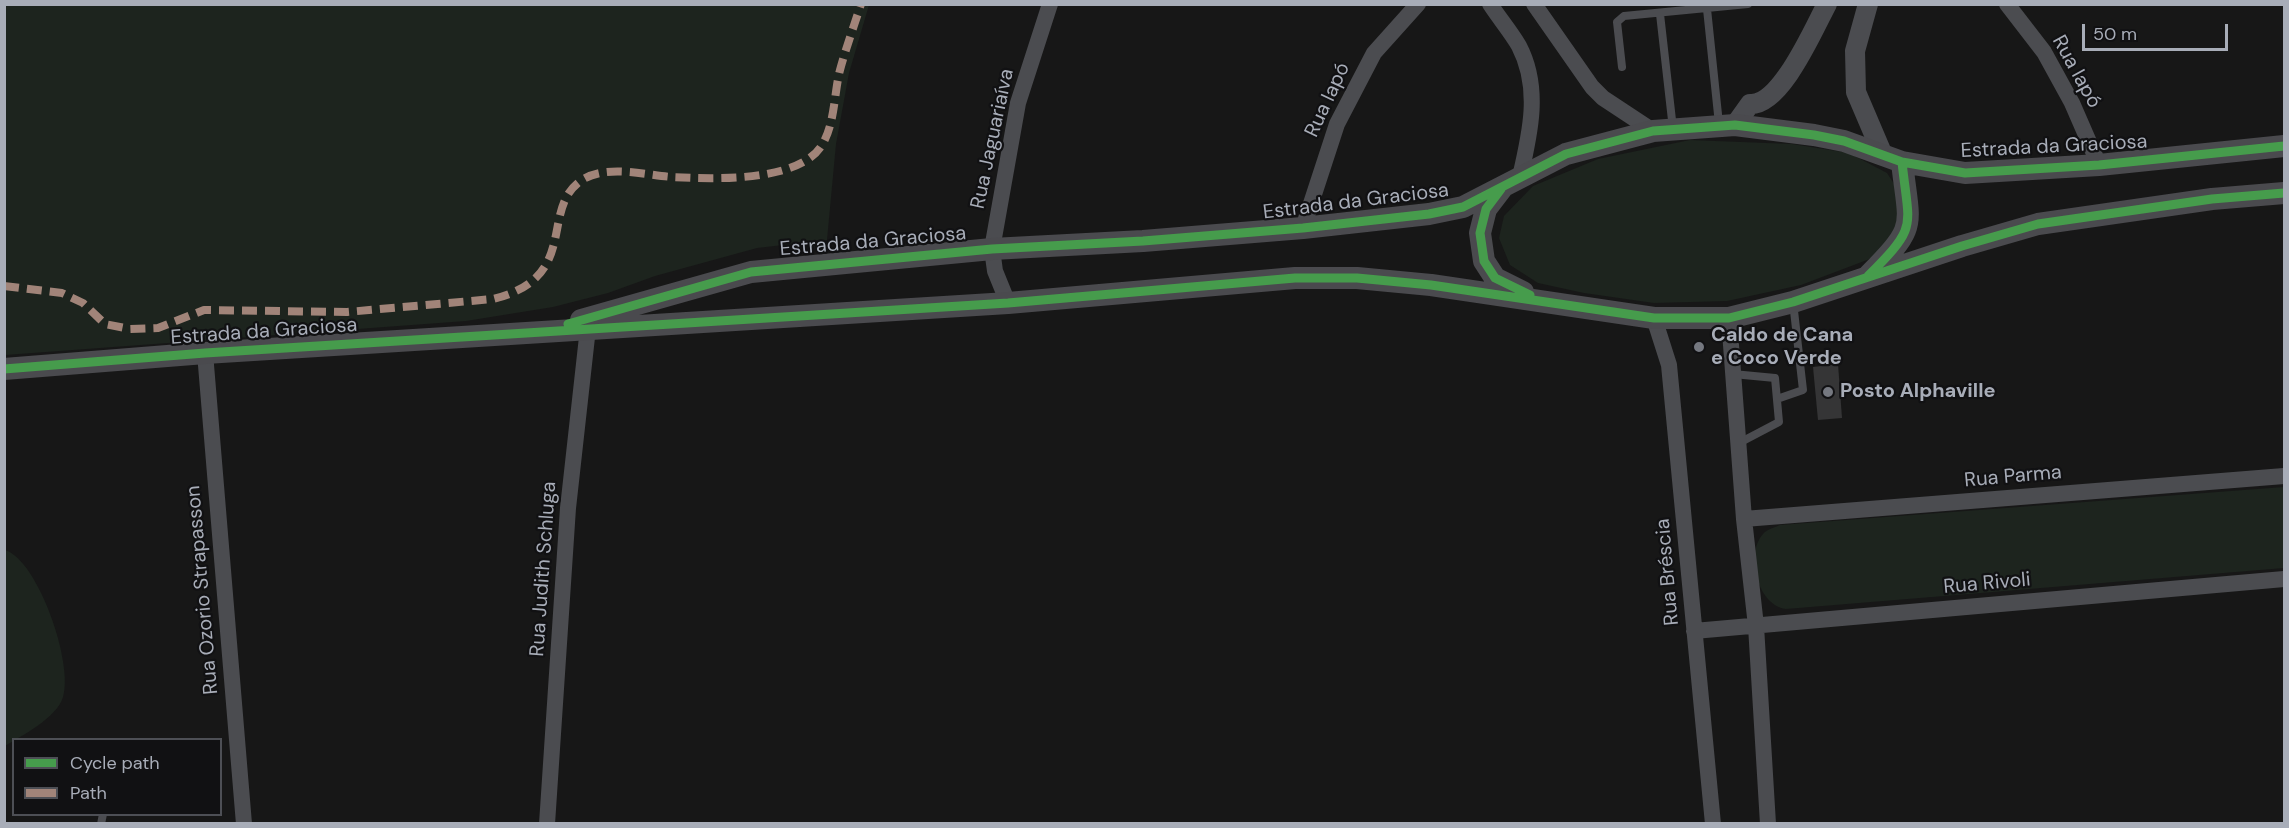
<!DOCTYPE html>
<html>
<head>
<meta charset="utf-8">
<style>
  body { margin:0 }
  #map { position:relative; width:2289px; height:828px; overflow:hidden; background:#171717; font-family:"DM Sans",sans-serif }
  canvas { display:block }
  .frame { position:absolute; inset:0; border:6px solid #a8adb8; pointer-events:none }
  .legend { position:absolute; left:12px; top:738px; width:210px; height:78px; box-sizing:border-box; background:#111113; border:2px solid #4d4f55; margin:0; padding:8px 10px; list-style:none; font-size:18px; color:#a8adb8 }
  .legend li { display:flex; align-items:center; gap:12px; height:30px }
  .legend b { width:30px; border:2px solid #4d4f55 }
  .scale { position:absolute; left:2082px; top:24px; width:146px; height:27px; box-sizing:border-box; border:3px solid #a8adb8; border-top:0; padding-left:8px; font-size:18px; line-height:21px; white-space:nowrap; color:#a8adb8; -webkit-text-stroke:4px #111113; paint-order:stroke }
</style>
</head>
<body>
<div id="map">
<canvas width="2289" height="828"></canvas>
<div class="frame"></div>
<ul class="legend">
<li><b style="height:8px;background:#469c4c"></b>Cycle path</li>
<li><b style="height:8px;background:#a18479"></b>Path</li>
</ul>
<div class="scale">50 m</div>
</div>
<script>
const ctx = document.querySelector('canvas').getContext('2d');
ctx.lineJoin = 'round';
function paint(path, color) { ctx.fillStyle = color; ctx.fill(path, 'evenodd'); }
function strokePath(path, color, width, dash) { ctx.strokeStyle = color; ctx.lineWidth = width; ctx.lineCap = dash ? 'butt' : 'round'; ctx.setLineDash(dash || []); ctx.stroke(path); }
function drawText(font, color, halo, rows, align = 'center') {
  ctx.font = font + ' "DM Sans",sans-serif'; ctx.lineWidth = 4.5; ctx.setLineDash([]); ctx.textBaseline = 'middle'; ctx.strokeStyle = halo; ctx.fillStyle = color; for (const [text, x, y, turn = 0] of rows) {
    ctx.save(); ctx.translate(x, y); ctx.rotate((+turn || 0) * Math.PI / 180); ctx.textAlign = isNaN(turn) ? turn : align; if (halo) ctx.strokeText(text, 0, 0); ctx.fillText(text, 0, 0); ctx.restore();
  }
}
paint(new Path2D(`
  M5 4H869V5L849 73 836 144 827 240 757 248 655 276 608 293 553 307 466 321 5 355Z
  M1690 140 1792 144 1849 153 1887 173 1902 196V225L1885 251 1867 260 1801 285 1727 301 1654 303 1584 293 1538 283 1510 265 1499 238 1504 216 1533 186 1598 159Z
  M2284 487V568L1786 609C1757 605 1745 554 1763 534 1767 529 1774 528 1780 525Z
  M5 550C38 560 74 664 63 697 57 718 21 736 5 746Z`), '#1d241e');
paint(new Path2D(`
  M1838 364 1842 418 1818 420 1813 367Z`), '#353536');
strokePath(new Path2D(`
  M1707 9 1719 124
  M1660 14 1673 129
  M1622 67 1617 22 1624 16 1748 4
  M1733 374 1775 378 1779 422 1739 443
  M1777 399 1803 390 1793 302
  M101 824 103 814`), '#4b4c50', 8);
strokePath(new Path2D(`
  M1490 4C1499 18 1511 32 1519 46 1541 88 1530 134 1520 177
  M1534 4 1592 87 1603 98 1653 131
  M2007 4 2044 52 2072 103 2099 165
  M1303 228 1337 124 1374 53 1418 4
  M1008 303 995 271 992 249 1018 103 1050 4
  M1654 318 1669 365 1713 824
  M1729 318 1744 519 1756 626 1768 824
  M205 353 244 824
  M1744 519 2284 476
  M1694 631 2284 579
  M547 824 568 508 589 319`), '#4b4c50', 16);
strokePath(new Path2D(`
  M1868 4 1855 51 1856 92 1882 153
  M1735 125 1750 104C1781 106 1814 28 1827 4`), '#4b4c50', 20);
strokePath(new Path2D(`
  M1502 188 1486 209 1480 233 1484 261 1495 278 1523 292
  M1869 275C1919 224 1909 228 1902 162
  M581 320 751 272 992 249 1143 241 1303 228 1429 214 1463 207 1566 154 1653 131 1735 125 1814 135 1844 141 1902 162 1965 173 2099 165 2284 146
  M4 369 205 353 1008 303 1295 278H1357L1431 285 1654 318H1729L1793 302 1962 246 2038 224 2212 199 2284 193`), '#4a4a4e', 22);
strokePath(new Path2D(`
  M4 286 62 293 83 303 105 324 130 329 158 328 204 310 347 312 493 299C582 277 538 209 582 180 607 164 645 175 672 177 711 179 799 183 822 145 835 124 834 93 840 70 846 48 854 26 861 4`), '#a18479', 8, [15, 8]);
strokePath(new Path2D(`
  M1501 189 1486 209 1480 233 1484 261 1495 278 1530 295
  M1868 276C1919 225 1909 229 1902 162
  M568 324 751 272 992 249 1143 241 1303 228 1429 214 1463 207 1566 154 1653 131 1735 125 1814 135 1844 141 1902 162 1965 173 2099 165 2284 146
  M4 369 205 353 1008 303 1295 278H1357L1431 285 1654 318H1729L1793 302 1962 246 2038 224 2212 199 2284 193`), '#469c4c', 9);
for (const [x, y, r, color] of [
  [1699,347,6,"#757880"],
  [1828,392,6,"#757880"]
]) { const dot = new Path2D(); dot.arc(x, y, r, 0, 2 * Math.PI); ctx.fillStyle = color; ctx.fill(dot); strokePath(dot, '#111113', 2); }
drawText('20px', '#a8adb8', '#111113', [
  ["Rua Iapó",2076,72,61],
  ["Rua Iapó",1328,100,-65],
  ["Rua Jaguariaíva",993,139,-78],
  ["Estrada da Graciosa",2054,147,-3],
  ["Estrada da Graciosa",1356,202,-7],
  ["Estrada da Graciosa",873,242,-5],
  ["Estrada da Graciosa",264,332,-4],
  ["Rua Parma",2013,477,-5],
  ["Rua Judith Schluga",544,569,-86],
  ["Rua Bréscia",1668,572,-95],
  ["Rua Rivoli",1987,584,-5],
  ["Rua Ozorio Strapasson",203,590,-95]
]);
drawText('bold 20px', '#a8adb8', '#111113', [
  ["Caldo de Cana",1711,336],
  ["e Coco Verde",1711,359],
  ["Posto Alphaville",1840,392]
], 'left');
</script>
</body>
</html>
